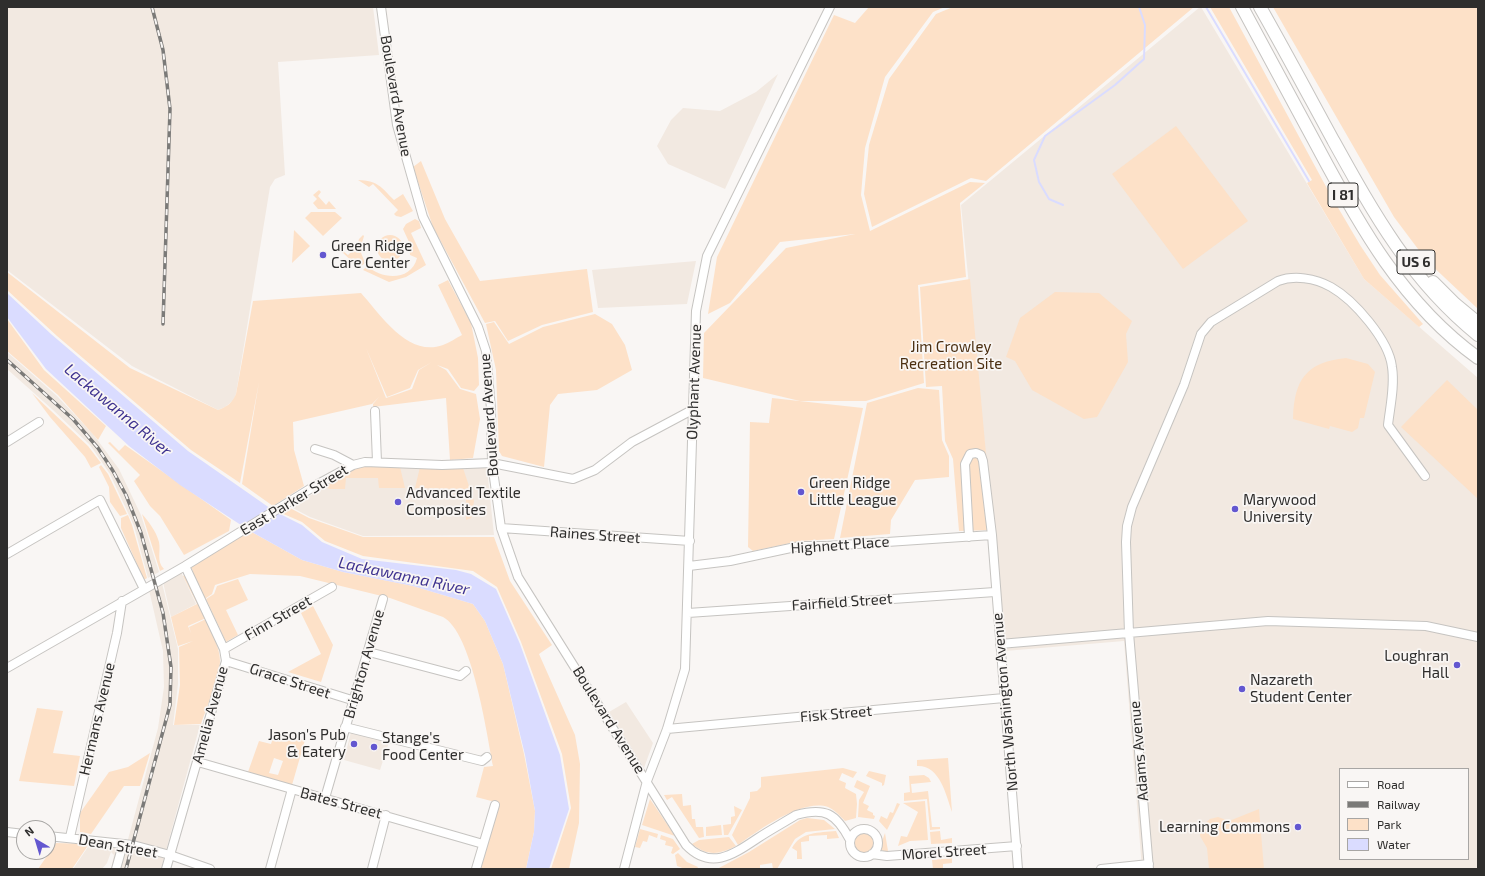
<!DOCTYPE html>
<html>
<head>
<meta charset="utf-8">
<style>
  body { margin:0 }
  #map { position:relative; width:1485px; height:876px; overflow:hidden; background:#f9f6f4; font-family:"Exo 2",sans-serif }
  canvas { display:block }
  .frame { position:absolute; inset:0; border:8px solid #2f2e2d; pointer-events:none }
  .legend { position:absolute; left:1339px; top:768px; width:130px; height:92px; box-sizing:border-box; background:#f9f6f4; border:1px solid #a8a6a4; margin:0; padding:5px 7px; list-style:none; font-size:12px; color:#2f2e2d }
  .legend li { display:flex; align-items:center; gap:8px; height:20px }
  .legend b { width:20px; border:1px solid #a8a6a4 }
  .north { position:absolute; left:16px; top:820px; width:40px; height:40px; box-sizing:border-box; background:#f9f6f4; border:1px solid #a8a6a4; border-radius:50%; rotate:322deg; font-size:11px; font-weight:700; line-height:16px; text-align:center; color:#2f2e2d }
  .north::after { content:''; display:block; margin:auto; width:14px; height:18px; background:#6357d0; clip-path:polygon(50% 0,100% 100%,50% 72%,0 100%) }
</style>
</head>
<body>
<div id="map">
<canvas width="1485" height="876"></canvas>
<div class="frame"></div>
<ul class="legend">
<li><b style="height:5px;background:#fff"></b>Road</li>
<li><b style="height:5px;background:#7b7a78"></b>Railway</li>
<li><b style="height:11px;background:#fde1c8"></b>Park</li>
<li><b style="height:11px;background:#dadcff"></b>Water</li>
</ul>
<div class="north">N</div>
</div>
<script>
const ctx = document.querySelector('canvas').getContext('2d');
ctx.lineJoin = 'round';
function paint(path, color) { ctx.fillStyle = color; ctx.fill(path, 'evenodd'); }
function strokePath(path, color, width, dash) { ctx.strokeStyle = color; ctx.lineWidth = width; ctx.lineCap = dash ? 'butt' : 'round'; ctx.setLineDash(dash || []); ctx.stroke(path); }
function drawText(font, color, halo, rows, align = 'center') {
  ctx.font = font + ' "Exo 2",sans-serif'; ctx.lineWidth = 3.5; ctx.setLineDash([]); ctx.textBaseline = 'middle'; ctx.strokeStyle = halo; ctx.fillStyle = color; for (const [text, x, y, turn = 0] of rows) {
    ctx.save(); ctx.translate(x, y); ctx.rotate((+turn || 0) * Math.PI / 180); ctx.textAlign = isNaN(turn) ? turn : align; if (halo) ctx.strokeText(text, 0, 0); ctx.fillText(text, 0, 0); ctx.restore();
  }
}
paint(new Path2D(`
  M7 7H373L379 55 278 62 285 175 275 179 270 187 236 394 234 400 225 407 218 410 132 366 7 270Z
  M1200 7H1201L1364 279 1478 378V869H1142L1124 641 1005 651 961 205ZM1340 769H1468V859H1340Z
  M778 74 725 189 668 164 657 146 671 120 683 108 720 111 756 92Z
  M696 261 687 304 598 308 592 270Z
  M7 352 57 396 93 434 119 469 141 515 159 572 148 578 134 526 110 474 90 445 53 410 7 369Z
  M363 466 487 468 494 535 363 536 310 517 291 507 356 468Z
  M181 572 196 604 171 617 163 582Z
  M162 583 178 649V684L173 725H200L161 869H120L158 728 164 687 163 651 149 590Z
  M626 702 653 743 644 768 609 712Z
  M351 732 389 742 380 770 344 760Z
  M90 844 120 847 114 869H111L114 855 111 852 107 863 102 869H73Z`), '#f2e9e1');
paint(new Path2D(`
  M869 7H945L933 12 885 77 865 148 861 195 870 231 970 182 985 183 960 203 966 277 918 285 924 383 866 401H800L703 378 704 333 786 248 855 234 780 242 730 303 708 314 717 257 834 15 855 23Z
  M953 7H1194L986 181 971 178 872 227 864 194 869 145 889 79 936 14Z
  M1210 7H1229L1330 194 1360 245 1380 275 1423 324 1419 327 1364 279 1307 183 1312 180Z
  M1273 7H1478V309L1427 261 1394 217Z
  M1176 126 1248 221 1183 269 1112 174Z
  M421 161 445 219 480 281 587 269 593 312 542 325 508 341 495 321 485 323 433 227 413 167Z
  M358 180C378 181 380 186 394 200L403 194 413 211 401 217 396 216 394 214 398 210 373 184 369 187Z
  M319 190 321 192 318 196 326 205 329 201 336 209H318L313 203 317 199 313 195Z
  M311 212H335L342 218 323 236 305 218Z
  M415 219 419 221 421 228 411 233 426 265 406 277 389 282 363 270 367 266C381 279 411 282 417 258L410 255 409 242 403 229 406 224Z
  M294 230 310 246 292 263Z
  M377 248a13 13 0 1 1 26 0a13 13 0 1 1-26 0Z
  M363 235 364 236 360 250 365 263 359 268 341 251 342 250 348 255 357 246 359 239Z
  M7 272 130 368 218 410C227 407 233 402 236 394L253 301 361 293C380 314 408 358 443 345 449 343 456 338 462 335L438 285 448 280 471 323 478 358 479 385 474 391 461 388 448 369 437 365 446 370 460 389 476 394 480 419 473 458 450 460 446 398 373 407V404L379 397 372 404 293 422 294 450 304 486 273 506 242 484 259 382 240 483 191 450 57 336 7 290ZM366 348 387 397 410 388 418 370 432 362 419 370 412 389 386 398Z
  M970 279 993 530 959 531 953 459 945 441 942 386 926 387 920 287Z
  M1055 292 1099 293 1132 321 1126 334 1128 362 1097 417 1084 419 1032 390 1015 361 1006 357 1020 318Z
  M595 314 612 324 625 345 632 370 597 390 558 394 550 405 544 467 502 456 499 451 496 370 486 324 494 322 509 344 543 327Z
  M7 319 44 370 106 426 98 440 58 395 7 351Z
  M1346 358 1368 364 1375 372 1364 418H1360L1358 428 1352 432 1330 426 1329 429 1293 419C1294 380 1306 362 1346 358Z
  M1447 380 1478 410V499L1401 427Z
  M918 388 939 390 942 440 949 456V477L915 480 891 520 890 534 840 538 867 403Z
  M32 393 88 446 101 463 91 468 85 457 50 417Z
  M772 398 863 408 834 539 800 541 753 551 748 547 750 422 769 423Z
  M110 442 119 451 125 445 231 520 229 531 184 555 160 516 150 506 134 481 140 475 108 443Z
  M101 465 108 474 127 514 120 516 110 502 109 487 99 467Z
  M363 466 400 467 405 488H379L378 478H346L345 489H330L325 487 356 468Z
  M420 467 463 468 474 501 471 518 466 520V489L415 488Z
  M290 508 309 518 363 537H494L510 581 552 645 539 654 575 735 580 764 579 823 569 869H551L571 808 562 754 521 642 497 587 473 571 363 556 325 541 302 522 279 512Z
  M142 514C149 522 156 531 159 542 161 552 156 561 164 569L160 571Z
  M128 515 132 525 147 578 144 580 121 528V518Z
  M250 531 302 560 343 572 413 586 473 604 485 621 503 664 524 754 535 811 534 832 526 869H481L499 803 476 797 484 767 493 766C487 734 472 632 443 617L390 598 300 576 250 574 215 585 212 594 199 603 206 618 188 626 191 633 189 627 206 619C211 632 220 647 220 661 220 676 206 709 201 724L174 725 180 685 179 647 193 641 178 646 171 617 197 604 183 576 193 571 191 567Z
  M238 579 248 600 226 610 238 635 226 642 206 599 214 594 217 586Z
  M313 606 333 645 321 682 288 672 321 654 301 613Z
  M37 708 63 711 53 753 80 756 74 786 19 781Z
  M275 731 305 740 292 785 248 772 259 741 271 744ZM274 758 283 761 278 775 269 773Z
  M150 753 140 786H124L91 834 80 832V813L109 772 128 767Z
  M948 758 952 812C946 795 940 765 917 766V760Z
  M843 768 857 772 853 778 842 773 839 780 846 783 845 788 856 794 857 804 856 818 845 821C840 816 835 810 828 807 803 798 757 831 738 845L732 835 750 798V792L757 791 761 787V777Z
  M869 771 886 775 884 785 882 786V783L866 776Z
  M924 775 929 778 931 782 911 784 912 793 928 791 932 827H940V829L930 830 927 799 904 801V793L910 792 909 776Z
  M857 780 870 786 863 803 869 806 867 810 873 813V815L875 816 874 819 858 817 859 800 864 792 854 787Z
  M682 794 683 806 691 805 692 819H695L696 827H703L704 837 699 838 672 797 667 800 664 795Z
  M650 799 675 836 642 825Z
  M925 801 928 840 910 841 898 846 901 836 907 837 918 812 903 803Z
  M897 803 900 804 887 830 879 821 881 816 887 819 890 812 893 813Z
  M734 806 742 810 728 835H724L723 825 731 824V817L735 816Z
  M1259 809 1264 869H1209L1207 848 1200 836V828L1210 819 1218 817 1229 821Z
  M807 818 824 820 835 829 806 832 795 839 777 869H773L772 863 760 865V869H717L749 852 800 820Z
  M721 825 722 835 706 836V827Z
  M640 829 658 834 657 838 649 835 647 842 643 841 640 848 635 847Z
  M836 831 839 838 827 839V835L809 836V841L801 842 802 859H797V851L792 848C801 831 819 833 836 831Z
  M940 831 941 840 952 838V843L931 844 930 832Z
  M854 843a10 10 0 1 1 20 0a10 10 0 1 1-20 0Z
  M885 833 888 851H883L880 847Z
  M661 835 673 839 680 849 673 854 671 853 673 847 665 845 666 841 660 839Z
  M729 837 736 846C719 855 707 856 692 844L699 840Z
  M56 843 89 844 72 869H38Z
  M678 853 687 862 698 867 697 869H685L677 866 675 855Z
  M952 858V863L943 864V869H933L932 860Z`), '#fde1c8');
paint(new Path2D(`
  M7 293 51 334 188 451 274 511 302 525 322 542 362 559 456 570 471 574 496 589 520 644 560 755 569 809 549 869H526L534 832 535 811 525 755 503 664 485 621 473 604 413 586 343 572 302 560 250 531 180 485 129 446 46 369 7 317Z`), '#dadcff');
strokePath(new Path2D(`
  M1206 7 1309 181
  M1063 205 1049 199 1039 182 1034 160 1045 136 1115 85 1144 59 1145 25 1139 7`), '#dadcff', 2);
const minor = new Path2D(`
  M381 7 397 125 423 217 478 327 486 351 491 409 492 463 501 528 518 577 686 845C711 871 734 854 758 838 770 830 783 823 796 815 825 807 836 813 850 840
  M375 411 377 462
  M7 442 39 422
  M315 449 334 455 353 465
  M501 528 690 541
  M969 537 965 464 970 454 976 453 981 455 983 461 992 535 1018 869
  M7 554 100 500 144 589
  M689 566 730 561 800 546H827L992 535
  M688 613 995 592
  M1000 644 1268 621 1426 626 1478 637
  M224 649 332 587
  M369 652 460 676 466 671
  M226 661 355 701
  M7 668 185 566 318 484 353 465 365 462 442 465 492 463 573 479 595 470 632 442 692 410
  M345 727 482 761 487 757
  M667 729 1004 698
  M198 762 483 844
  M325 798 383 599
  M850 843a14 14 0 1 1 28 0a14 14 0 1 1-28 0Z
  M7 832 24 834
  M48 836 133 845 170 855 210 869
  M70 837 117 633 122 601
  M872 854 887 856 1017 846
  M116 869 123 844
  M166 869 226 661 224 649 185 566
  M270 869 292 789
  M372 869 386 815
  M476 869 495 805
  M624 869 647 781 667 729 685 669 696 311 707 256 830 7
  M1101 869 1149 864
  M1149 869 1129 633 1126 542 1127 526 1132 507 1184 385 1201 334 1211 322 1278 281C1294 275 1315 278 1331 287 1354 300 1389 340 1392 367 1395 386 1390 407 1388 425L1425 476`);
const highway = new Path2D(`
  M1242 7C1267 53 1292 99 1317 146 1359 225 1403 304 1478 358
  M1260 7C1285 51 1309 96 1333 140 1374 214 1411 281 1478 335
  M1433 282 1455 304 1478 323`);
strokePath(minor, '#c6c4c1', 10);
strokePath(highway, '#c6c4c1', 14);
strokePath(minor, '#fff', 8);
strokePath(highway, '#fff', 12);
const rail = new Path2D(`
  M152 7 163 50 170 109 163 324
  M7 360 73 419 98 448 113 471 126 495 141 533 163 613 171 667 170 705 126 869`);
strokePath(rail, '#7b7a78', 3.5);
strokePath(rail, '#f9f6f4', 2, [6]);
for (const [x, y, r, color] of [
  [323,255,4,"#6357d0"],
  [801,492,4,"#6357d0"],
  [398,502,4,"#6357d0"],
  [1235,509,4,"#6357d0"],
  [1457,665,4,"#6357d0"],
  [1242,689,4,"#6357d0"],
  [354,744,4,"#6357d0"],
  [374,747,4,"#6357d0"],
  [1298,827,4,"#6357d0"]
]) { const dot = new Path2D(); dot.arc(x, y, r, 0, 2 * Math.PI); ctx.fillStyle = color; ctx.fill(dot); strokePath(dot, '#f9f6f4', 1.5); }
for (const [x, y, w] of [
  [1343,195,30],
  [1416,262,38]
]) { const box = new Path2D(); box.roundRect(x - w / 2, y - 12, w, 24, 3); ctx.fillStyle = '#f9f6f4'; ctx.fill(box); strokePath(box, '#2f2e2d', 1); }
drawText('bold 14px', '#2f2e2d', null, [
  ["I 81",1343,195],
  ["US 6",1416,262]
]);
drawText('15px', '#2f2e2d', '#f9f6f4', [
  ["Boulevard Avenue",396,96,80],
  ["Olyphant Avenue",694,382,-88],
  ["Boulevard Avenue",489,415,-94],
  ["East Parker Street",294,500,-31],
  ["Raines Street",595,535,4],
  ["Highnett Place",840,545,-4],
  ["Fairfield Street",842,602,-4],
  ["Finn Street",278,618,-30],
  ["Brighton Avenue",364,664,-74],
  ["Grace Street",290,681,18],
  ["North Washington Avenue",1005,702,-95],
  ["Fisk Street",836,714,-5],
  ["Amelia Avenue",210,715,-75],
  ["Hermans Avenue",97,719,-77],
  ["Boulevard Avenue",609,720,58],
  ["Adams Avenue",1139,751,-95],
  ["Bates Street",341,803,15],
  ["Dean Street",118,846,10],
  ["Morel Street",944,852,-4]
]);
drawText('15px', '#2f2e2d', '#f9f6f4', [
  ["Green Ridge",331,246],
  ["Care Center",331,263],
  ["Green Ridge",809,483],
  ["Little League",809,500],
  ["Advanced Textile",406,493],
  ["Composites",406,510],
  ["Marywood",1243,500],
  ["University",1243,517],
  ["Loughran",1449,656,"right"],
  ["Hall",1449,673,"right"],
  ["Nazareth",1250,680],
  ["Student Center",1250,697],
  ["Jason's Pub",346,735,"right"],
  ["& Eatery",346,752,"right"],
  ["Stange's",382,738],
  ["Food Center",382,755],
  ["Learning Commons",1290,827,"right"]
], 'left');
drawText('15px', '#4b2f11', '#f9f6f4', [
  ["Jim Crowley",951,347],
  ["Recreation Site",951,364]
]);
drawText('italic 16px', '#3e3290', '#f9f6f4', [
  ["Lackawanna River",118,410,40],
  ["Lackawanna River",404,576,12]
]);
</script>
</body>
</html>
